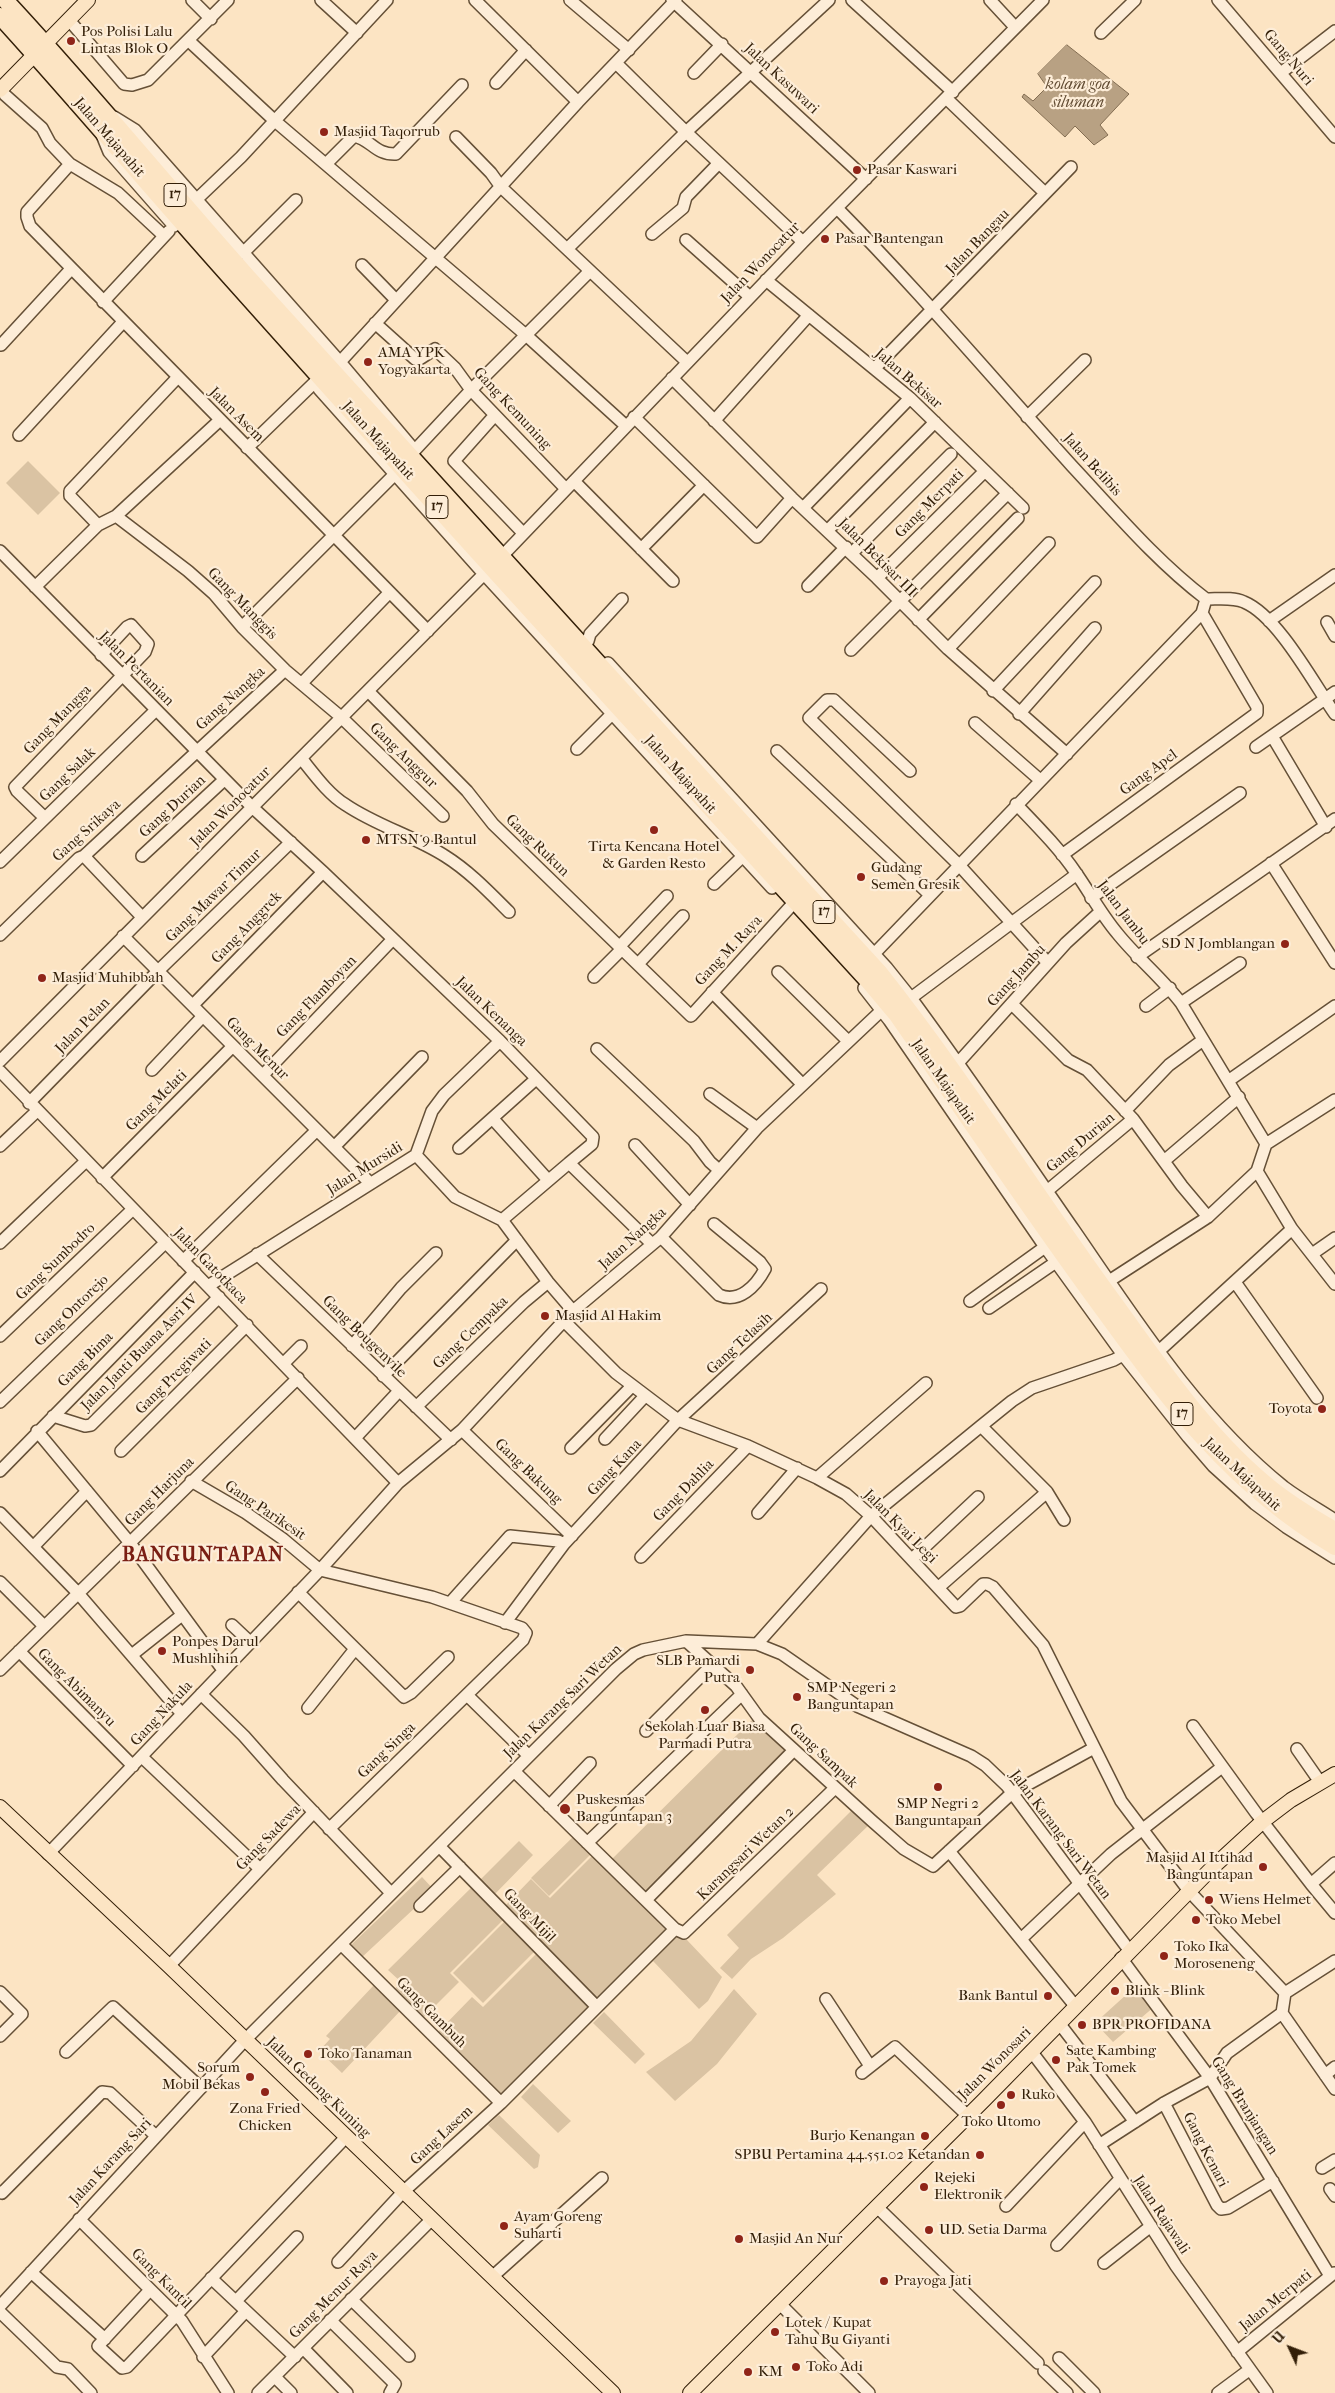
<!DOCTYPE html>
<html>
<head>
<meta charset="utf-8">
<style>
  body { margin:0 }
  #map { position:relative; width:1335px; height:2393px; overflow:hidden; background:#fce4c3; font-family:"IM FELL French Canon",serif }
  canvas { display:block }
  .north { position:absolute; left:1265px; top:2323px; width:50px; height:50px; -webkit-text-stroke:4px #fdedd8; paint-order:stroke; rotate:313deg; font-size:14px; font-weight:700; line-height:20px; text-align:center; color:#331f08 }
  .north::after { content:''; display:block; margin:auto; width:18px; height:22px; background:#331f08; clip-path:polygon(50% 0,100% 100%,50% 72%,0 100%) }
</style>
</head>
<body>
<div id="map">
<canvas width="1335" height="2393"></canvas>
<div class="north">U</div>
</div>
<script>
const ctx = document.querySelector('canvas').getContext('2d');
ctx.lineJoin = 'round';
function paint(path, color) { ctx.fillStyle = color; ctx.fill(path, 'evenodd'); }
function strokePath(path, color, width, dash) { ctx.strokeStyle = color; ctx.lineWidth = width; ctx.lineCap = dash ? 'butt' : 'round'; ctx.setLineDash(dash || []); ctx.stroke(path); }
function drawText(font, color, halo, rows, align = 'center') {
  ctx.font = font + ' "IM FELL French Canon",serif'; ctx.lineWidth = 4.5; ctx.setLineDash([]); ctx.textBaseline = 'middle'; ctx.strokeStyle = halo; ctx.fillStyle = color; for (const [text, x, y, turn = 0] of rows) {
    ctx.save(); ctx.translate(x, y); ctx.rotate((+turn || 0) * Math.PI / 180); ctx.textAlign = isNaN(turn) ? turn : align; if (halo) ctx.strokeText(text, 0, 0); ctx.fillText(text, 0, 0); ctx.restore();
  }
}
paint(new Path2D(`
  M28 461 60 493 38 515 6 483Z
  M754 1718 790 1754 646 1898 610 1861Z
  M854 1808 871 1823 817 1875 836 1894 783 1938 751 1959 732 1979 720 1968 739 1948 727 1935Z
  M576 1834 594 1851 549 1896 531 1878Z
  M519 1841 533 1855 493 1896 478 1882Z
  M594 1854 670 1929 598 2001 504 1907 531 1879 550 1898Z
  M422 1877 434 1890 360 1959 349 1947Z
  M474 1885 506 1917 450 1973 459 1982 421 2020 393 1991 401 1982 388 1970Z
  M507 1919 537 1949 483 2003 453 1973Z
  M678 1935 687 1940 722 1977 708 2001 699 2009 653 1961Z
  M539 1951 594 2007 501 2099 436 2034 472 1997 483 2007Z
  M1138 1984 1155 2006 1113 2042 1095 2023Z
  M374 1985 401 2010 342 2073 319 2051 330 2039 326 2036Z
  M734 1989 757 2014 717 2064 675 2101 646 2072 691 2041Z
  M604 2012 645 2054 635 2064 593 2023Z
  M533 2084 571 2121 558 2133 521 2097Z
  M499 2115 540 2155 538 2167 534 2169 488 2125Z`), '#dac3a3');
const water = new Path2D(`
  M1067 45 1129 94 1100 125 1108 135 1094 145 1075 126 1065 137 1022 97 1024 94 1033 101 1047 87 1038 74Z`);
paint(water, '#b8a183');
strokePath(water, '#836d52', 1);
const minor = new Path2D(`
  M192 0 211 19
  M321 0 357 33
  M475 0 578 102
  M570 0 629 50
  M672 0 866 179
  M852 0 953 92
  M990 0 1015 27
  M1218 0 1335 137
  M69 20 124 84 132 85 148 80 228 0
  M1101 33 1135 0
  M189 41 275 121 527 336 626 426
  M616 63 686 132 803 242
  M1282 72 1335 31
  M694 73 722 44
  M496 83 526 50
  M5 95 42 128 50 143 70 164 27 212V217L30 226 428 631
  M946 98 1045 193
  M114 117 135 130 340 362 411 446
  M102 135 109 152 174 226
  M456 137 491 173 501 187 687 362
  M70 164 118 193 164 236
  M326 164 354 136C371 139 375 155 396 154L462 85
  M196 200 241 157 387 0
  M837 208C919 291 994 380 1072 466 1115 512 1156 561 1206 599 1219 599 1233 597 1244 602 1278 616 1314 684 1335 714
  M652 234 683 208 686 197 719 163
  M686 240 750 297
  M567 249 686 132 829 0
  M243 253 296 200
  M362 265 396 300
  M766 280 910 398 1023 508
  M103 302 169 231
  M375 323 415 359 418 360 435 349 455 368 471 390 566 489
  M1 345 71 269
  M340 362 578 102 676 0
  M875 368 1071 167
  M672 378 792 498 877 578 948 649 1067 754
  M319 389 484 574 772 888
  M495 415 454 461 523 533
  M634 417 757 537 792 498
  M1027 417 1085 360
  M714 421 809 315
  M19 435 123 322
  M247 448 314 383
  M415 450 471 390 590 271
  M574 481 673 581
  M803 508 910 398
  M116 516 188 571 214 594 242 627 285 670 341 717 443 816
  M98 525 70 496V491L178 377
  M828 530 935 422
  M641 549 704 485
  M0 551 252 807 323 872 500 1041 593 1137 592 1144 569 1163 652 1244
  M506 552 803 242 1043 0
  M852 553 951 454
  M877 578 983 473
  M808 586 846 547
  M35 587 98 525 116 516 220 420
  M918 620 1018 518
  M1269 621 1335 575
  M1327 622 1335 636
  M242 627 395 474
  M588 641 590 634 622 599
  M948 649 1049 543
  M851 650 1008 493
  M608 663 887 968 911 998C967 1074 1020 1152 1074 1230 1136 1320 1198 1418 1284 1487 1300 1499 1318 1509 1335 1520
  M302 683 389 593
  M368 691 467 791 493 824 691 1016 790 907
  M993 691 1095 582
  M1019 714 1095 628
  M975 723 1040 780
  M1272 736 1326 827
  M1256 747 1335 692
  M577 749 612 714
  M777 751 930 895
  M301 758C314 774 328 794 346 805 377 826 414 836 445 856 469 871 489 892 509 912
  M910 771 834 700H827L809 718 959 865 1048 963
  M1016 804C1037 826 1059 848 1076 873 1090 893 1101 914 1117 933 1137 958 1162 978 1181 1003L1266 1144
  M45 818 17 791 15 787 145 652 148 644 131 625 127 627 101 655
  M1062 855 1257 713V707L1202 613
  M84 856 142 917
  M142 856 224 780
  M0 862 156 710
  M1271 863 1335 963
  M714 884 743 856
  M1091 898 1240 793
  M0 935 79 858 84 856 285 670
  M123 936 370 1183
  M619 947 667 896
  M874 954 1202 613 1206 599
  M1137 957 1335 819
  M638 964 683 916
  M778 972 848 1041
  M594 977 622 949
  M864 988 889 1020 1045 1247 1123 1355 1188 1437 1213 1466 1255 1504 1286 1527 1335 1558
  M712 992 802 1084
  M911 998 1077 874
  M1181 1003 1240 963
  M1012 1004 1068 1060 1087 1070 1133 1119 1182 1186 1208 1217
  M193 1005 323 872
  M1146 1006 1170 988
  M597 1049 694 1141 710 1162 719 1170
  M0 1061 484 574
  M958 1063 1066 943 1100 912
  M152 1070 203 1016
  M0 1071 398 1483
  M263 1075 393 939
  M1228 1081 1335 1006
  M710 1094 757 1128
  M29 1103 158 971 291 842
  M1125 1111 1169 1065 1203 1040
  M493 1119 548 1180
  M635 1145 690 1205
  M0 1146 37 1111
  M334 1147 422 1057
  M459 1148 536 1079
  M416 1155 455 1197 502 1220 548 1282 573 1311
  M1164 1161 1239 1097
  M1257 1171 1292 1229 1335 1284
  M102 1178 233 1046
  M1047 1191 1133 1119
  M502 1220 569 1163
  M661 1237 719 1295C739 1304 756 1286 765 1269L760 1262 714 1224
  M0 1243 86 1161
  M257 1254 451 1440
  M1312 1254 1335 1238
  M183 1261 317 1130
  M1109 1281 1208 1217 1257 1171 1266 1144 1335 1100
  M1235 1282 1317 1398
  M208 1286 416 1155 432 1111 444 1095 500 1041
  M970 1301 1045 1247
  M989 1308 1056 1262
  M565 1322 616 1373 678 1420 748 1446 817 1478 846 1494 871 1516 956 1607 960 1606 983 1584H987L993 1587 1043 1645 1121 1801 1189 1891 1285 1993
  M0 1336 133 1209
  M352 1346 401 1288 436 1253
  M1160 1350 1292 1229
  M284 1363 301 1346
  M383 1376 517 1240
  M0 1402 166 1242
  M416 1407 524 1302 548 1282
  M53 1416 85 1426 91 1425 219 1297
  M981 1426 1047 1492 1064 1520
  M462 1430 572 1536
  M37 1431 130 1543 223 1670
  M356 1437 399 1391
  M605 1439 645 1396
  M571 1448 632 1386
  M121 1451 247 1325
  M0 1471 195 1272
  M817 1478 926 1383
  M191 1481 246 1513 283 1539 320 1570 432 1597 522 1628 526 1633 523 1640 329 1829
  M0 1513 77 1592 182 1714
  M758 1513 797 1468
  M33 1547 87 1491
  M641 1557 748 1446
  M912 1559 978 1497
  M0 1582 44 1626
  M939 1587 1047 1492
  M298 1592 404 1697 411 1693 448 1657
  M450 1603 510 1536 558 1541 564 1544
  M505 1623 564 1544 678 1420 821 1289
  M232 1625 250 1642
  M686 1641 736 1686 759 1718 871 1820 904 1849 933 1866 1012 1793 1094 1748
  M757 1644 871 1516 981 1426 1012 1401 1032 1388 1114 1360 1123 1355
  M19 1651 133 1766
  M133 1654 182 1615
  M0 1670 298 1378
  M201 1694 244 1736 283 1780 391 1893
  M467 1695 529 1756
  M308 1708 355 1649
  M1193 1726 1256 1813 1311 1884
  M646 1731 712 1665
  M1297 1749 1320 1782
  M142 1757 260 1869
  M514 1771 675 1929 684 1933 835 1788
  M549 1806 590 1763
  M587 1843 742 1694
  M439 1846 597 2007
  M949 1851 1076 2007
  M48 1854 320 1570 398 1483 462 1430 573 1311 661 1237 757 1128 882 1010
  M1335 1863 1311 1884 1335 1913
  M646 1900 794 1750
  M420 1906 460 1867
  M1021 1939 1111 1854 1222 1767
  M341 1944 501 2103
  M1121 1958 1210 2078 1330 2276
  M1335 1961 1285 1993 1282 2013 1335 2089
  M169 1966 314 1812
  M0 1992 22 2014 0 2036
  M826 1999 870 2066
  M1059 2023 1135 2122
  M1031 2051 1085 2122 1176 2266 1267 2393
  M66 2052 113 2007 201 2088
  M862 2073 895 2047 967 2115
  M1325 2075 1335 2067
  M1164 2103 1217 2205 1221 2209 1228 2208 1273 2181
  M1099 2145 1164 2103 1210 2078 1227 2053 1282 2013
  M1322 2168 1335 2160
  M1330 2189 1335 2196
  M0 2192 2 2193 102 2092 110 2093 156 2136
  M1006 2206 1085 2122
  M877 2207 1038 2363
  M79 2219 182 2321 228 2393
  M1057 2245 1120 2179
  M338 2262 403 2192 501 2103 675 1929
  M1104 2263 1151 2226
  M31 2272 105 2339
  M492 2277 602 2178
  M211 2278 295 2357
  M150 2290 98 2346 122 2368 127 2367 346 2137
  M351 2299 409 2356
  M236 2301 297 2237
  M779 2303 869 2393
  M0 2306 245 2040 616 1669 634 1654 643 1650 686 1641 757 1644 782 1654 857 1706 971 1756 985 1765 1007 1786 1129 1950
  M0 2312 57 2367 68 2369 91 2393
  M330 2320 395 2384 390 2393
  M303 2348 347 2393
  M1237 2352 1334 2273
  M203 2357 246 2311
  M1059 2358 1094 2393
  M1044 2371 1067 2393
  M275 2377 291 2393
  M258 2393 432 2219
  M1218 2393 1249 2370`);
const major = new Path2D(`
  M0 90 88 0
  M0 1807 169 1966 613 2393
  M690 2393 984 2100 1213 1867 1262 1822 1291 1800 1335 1774`);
const highway = new Path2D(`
  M5 0C89 90 166 185 248 277 458 509 668 742 880 973 964 1079 1035 1194 1114 1302 1162 1368 1208 1438 1272 1489 1291 1504 1314 1518 1335 1530
  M0 16C81 105 158 197 238 286 447 520 658 752 870 983L896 1014C962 1109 1027 1206 1095 1299 1167 1398 1227 1483 1335 1547`);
strokePath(minor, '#655037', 14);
strokePath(major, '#331f08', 16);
strokePath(highway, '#331f08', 19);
strokePath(minor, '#fdedd8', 11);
strokePath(major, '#fce4c3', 14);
strokePath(highway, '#fce4c3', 16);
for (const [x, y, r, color] of [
  [71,41,5,"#8f2418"],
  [324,132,5,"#8f2418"],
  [857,170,5,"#8f2418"],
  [825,239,5,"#8f2418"],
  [368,362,5,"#8f2418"],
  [654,830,5,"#8f2418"],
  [366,840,5,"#8f2418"],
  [861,877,5,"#8f2418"],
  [1285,944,5,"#8f2418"],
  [42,978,5,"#8f2418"],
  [545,1316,5,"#8f2418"],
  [1322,1409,5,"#8f2418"],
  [162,1651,5,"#8f2418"],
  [750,1670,5,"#8f2418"],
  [797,1697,5,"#8f2418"],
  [705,1710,5,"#8f2418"],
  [938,1787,5,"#8f2418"],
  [565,1809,6,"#8f2418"],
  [1263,1867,5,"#8f2418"],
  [1209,1900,5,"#8f2418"],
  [1196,1920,5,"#8f2418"],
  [1164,1956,5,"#8f2418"],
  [1115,1991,5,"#8f2418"],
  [1048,1996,5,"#8f2418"],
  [1082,2025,5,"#8f2418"],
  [308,2054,5,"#8f2418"],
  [1056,2060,5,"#8f2418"],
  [250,2077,5,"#8f2418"],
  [265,2092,5,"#8f2418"],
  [1011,2095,5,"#8f2418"],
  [1001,2105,5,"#8f2418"],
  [925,2136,5,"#8f2418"],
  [980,2155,5,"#8f2418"],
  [924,2187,5,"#8f2418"],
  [504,2226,5,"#8f2418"],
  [929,2230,5,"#8f2418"],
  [739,2239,5,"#8f2418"],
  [884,2281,5,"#8f2418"],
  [775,2332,5,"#8f2418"],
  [796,2367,5,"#8f2418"],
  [748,2372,5,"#8f2418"]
]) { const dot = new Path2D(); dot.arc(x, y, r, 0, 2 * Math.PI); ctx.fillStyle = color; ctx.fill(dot); strokePath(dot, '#fdedd8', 2); }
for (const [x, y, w] of [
  [175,195,22],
  [437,507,22],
  [824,912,22],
  [1182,1414,22]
]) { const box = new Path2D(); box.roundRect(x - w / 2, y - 11.5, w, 23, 4); ctx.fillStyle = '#fdedd8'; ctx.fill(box); strokePath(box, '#331f08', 1); }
drawText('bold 14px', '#331f08', null, [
  ["17",175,195],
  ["17",437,507],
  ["17",824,912],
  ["17",1182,1414]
]);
drawText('15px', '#331f08', '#fdedd8', [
  ["Pos Polisi Lalu",81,32],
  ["Lintas Blok O",81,49],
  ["Masjid Taqorrub",334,132],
  ["Pasar Kaswari",867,170],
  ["Pasar Bantengan",835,239],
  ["AMA YPK",378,353],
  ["Yogyakarta",378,370],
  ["MTSN 9 Bantul",376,840],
  ["Tirta Kencana Hotel",654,847,"center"],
  ["& Garden Resto",654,864,"center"],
  ["Gudang",871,868],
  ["Semen Gresik",871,885],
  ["SD N Jomblangan",1275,944,"right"],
  ["Masjid Muhibbah",52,978],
  ["Masjid Al Hakim",555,1316],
  ["Toyota",1312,1409,"right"],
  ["Ponpes Darul",172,1642],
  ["Mushlihin",172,1659],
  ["SLB Pamardi",740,1661,"right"],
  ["Putra",740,1678,"right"],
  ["SMP Negeri 2",807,1688],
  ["Banguntapan",807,1705],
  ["Sekolah Luar Biasa",705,1727,"center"],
  ["Parmadi Putra",705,1744,"center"],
  ["Puskesmas",576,1800],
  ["Banguntapan 3",576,1817],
  ["SMP Negri 2",938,1804,"center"],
  ["Banguntapan",938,1821,"center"],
  ["Masjid Al Ittihad",1253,1858,"right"],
  ["Banguntapan",1253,1875,"right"],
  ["Wiens Helmet",1219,1900],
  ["Toko Mebel",1206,1920],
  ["Toko Ika",1174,1947],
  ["Moroseneng",1174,1964],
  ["Blink - Blink",1125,1991],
  ["Bank Bantul",1038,1996,"right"],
  ["BPR PROFIDANA",1092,2025],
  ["Sate Kambing",1066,2051],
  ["Pak Tomek",1066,2068],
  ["Toko Tanaman",318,2054],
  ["Sorum",240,2068,"right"],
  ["Mobil Bekas",240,2085,"right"],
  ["Ruko",1021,2095],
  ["Zona Fried",265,2109,"center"],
  ["Chicken",265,2126,"center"],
  ["Toko Utomo",1001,2122,"center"],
  ["Burjo Kenangan",915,2136,"right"],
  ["SPBU Pertamina 44.551.02 Ketandan",970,2155,"right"],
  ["Rejeki",934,2178],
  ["Elektronik",934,2195],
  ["Ayam Goreng",514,2217],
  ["Suharti",514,2234],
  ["UD. Setia Darma",939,2230],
  ["Masjid An Nur",749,2239],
  ["Prayoga Jati",894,2281],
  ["Lotek / Kupat",785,2323],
  ["Tahu Bu Giyanti",785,2340],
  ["Toko Adi",806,2367],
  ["KM",758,2372]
], 'left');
drawText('15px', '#331f08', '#fdedd8', [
  ["Gang Nuri",1288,58,50],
  ["Jalan Kasuwari",781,79,43],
  ["Jalan Majapahit",109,138,49],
  ["Jalan Bangau",978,242,-46],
  ["Jalan Wonocatur",761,263,-46],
  ["Jalan Bekisar",908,379,41],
  ["Gang Kemuning",512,409,47],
  ["Jalan Asem",236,415,45],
  ["Jalan Majapahit",378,441,48],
  ["Jalan Belibis",1092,465,48],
  ["Gang Merpati",930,504,-45],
  ["Jalan Bekisar III",877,558,45],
  ["Gang Manggis",242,604,46],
  ["Jalan Pertanian",136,669,45],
  ["Gang Nangka",231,699,-42],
  ["Gang Mangga",58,720,-46],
  ["Gang Anggur",403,756,44],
  ["Gang Apel",1149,773,-36],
  ["Gang Salak",68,775,-44],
  ["Jalan Majapahit",680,775,48],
  ["Gang Durian",173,807,-43],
  ["Jalan Wonocatur",231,807,-45],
  ["Gang Srikaya",87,831,-42],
  ["Gang Rukun",537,846,44],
  ["Gang Mawar Timur",214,896,-44],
  ["Jalan Jambu",1123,913,53],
  ["Gang Anggrek",247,928,-46],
  ["Gang M. Raya",729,951,-47],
  ["Gang Jambu",1017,976,-48],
  ["Gang Flamboyan",317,997,-46],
  ["Jalan Kenanga",491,1012,44],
  ["Jalan Pelan",83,1026,-46],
  ["Gang Menur",257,1049,45],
  ["Jalan Majapahit",943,1082,55],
  ["Gang Melati",157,1101,-45],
  ["Gang Durian",1081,1143,-40],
  ["Jalan Mursidi",365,1169,-32],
  ["Jalan Nangka",633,1239,-42],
  ["Gang Sumbodro",56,1262,-44],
  ["Jalan Gatotkaca",210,1266,46],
  ["Gang Ontorejo",72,1311,-44],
  ["Gang Cempaka",471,1333,-44],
  ["Gang Bougenvile",364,1337,44],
  ["Gang Telasih",740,1344,-43],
  ["Jalan Janti Buana Asri IV",140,1353,-45],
  ["Gang Bima",86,1360,-45],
  ["Gang Pregiwati",174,1377,-45],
  ["Gang Kana",615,1468,-47],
  ["Gang Bakung",528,1472,44],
  ["Jalan Majapahit",1242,1475,43],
  ["Gang Dahlia",684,1491,-46],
  ["Gang Harjuna",160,1492,-45],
  ["Gang Parikesit",265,1511,34],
  ["Jalan Kyai Legi",900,1527,45],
  ["Gang Abimanyu",76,1688,45],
  ["Jalan Karang Sari Wetan",563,1702,-44],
  ["Gang Nakula",162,1714,-47],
  ["Gang Singa",387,1751,-44],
  ["Gang Sampak",823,1756,43],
  ["Jalan Karang Sari Wetan",1060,1835,53],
  ["Gang Sadewa",269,1838,-46],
  ["Karangsari Wetan 2",746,1854,-44],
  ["Gang Mijil",529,1916,46],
  ["Gang Gambuh",431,2013,45],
  ["Jalan Wonosari",995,2064,-45],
  ["Jalan Gedong Kuning",318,2088,44],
  ["Gang Branjangan",1244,2106,58],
  ["Gang Lasem",442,2136,-43],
  ["Gang Kenari",1205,2150,63],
  ["Jalan Karang Sari",111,2162,-47],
  ["Jalan Rajawali",1161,2215,57],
  ["Gang Kantil",161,2279,45],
  ["Gang Menur Raya",334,2295,-45],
  ["Jalan Merpati",1276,2301,-39]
]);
drawText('italic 16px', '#624c33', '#fdedd8', [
  ["kolam goa",1078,85],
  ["siluman",1078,103]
]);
ctx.letterSpacing = '1px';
drawText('bold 20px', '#7a1f14', '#fdedd8', [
  ["BANGUNTAPAN",203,1556]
]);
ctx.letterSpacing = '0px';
</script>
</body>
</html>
